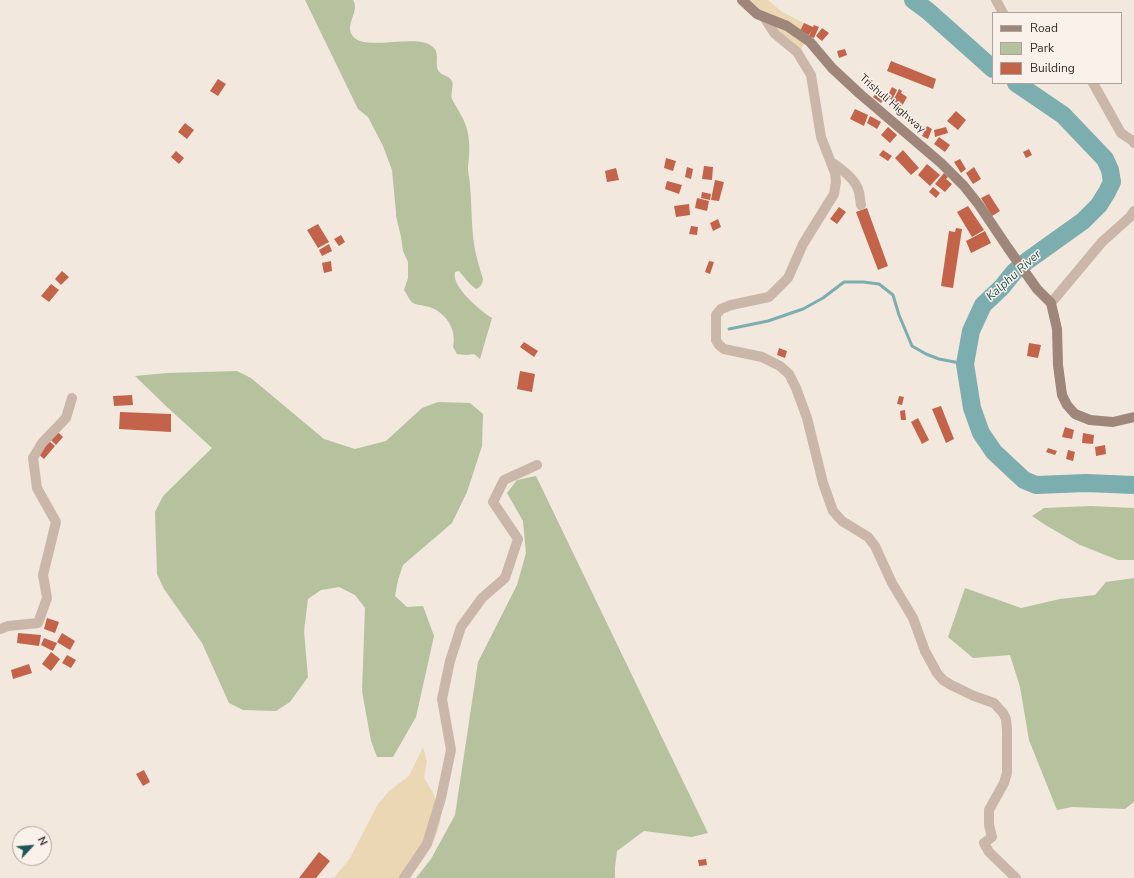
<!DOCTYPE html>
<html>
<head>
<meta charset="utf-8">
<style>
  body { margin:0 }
  #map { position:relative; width:1134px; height:878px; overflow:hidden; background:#f2e8de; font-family:"Nunito Sans",sans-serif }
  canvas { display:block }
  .legend { position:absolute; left:992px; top:12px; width:130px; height:72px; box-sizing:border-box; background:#faf2ea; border:1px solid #aca39d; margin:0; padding:5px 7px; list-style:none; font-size:12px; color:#372d29 }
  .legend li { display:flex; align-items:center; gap:8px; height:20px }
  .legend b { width:20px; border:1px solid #aca39d }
  .north { position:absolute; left:12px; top:826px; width:40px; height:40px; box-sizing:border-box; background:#faf2ea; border:1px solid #aca39d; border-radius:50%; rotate:64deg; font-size:11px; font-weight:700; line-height:16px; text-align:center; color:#372d29 }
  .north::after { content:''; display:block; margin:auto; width:14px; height:18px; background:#1f5758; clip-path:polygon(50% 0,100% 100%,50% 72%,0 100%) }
</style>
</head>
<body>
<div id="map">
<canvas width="1134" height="878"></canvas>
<ul class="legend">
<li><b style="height:5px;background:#9e867b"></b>Road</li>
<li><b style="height:11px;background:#b6c19e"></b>Park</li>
<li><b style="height:11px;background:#c3634a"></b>Building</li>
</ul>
<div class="north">N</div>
</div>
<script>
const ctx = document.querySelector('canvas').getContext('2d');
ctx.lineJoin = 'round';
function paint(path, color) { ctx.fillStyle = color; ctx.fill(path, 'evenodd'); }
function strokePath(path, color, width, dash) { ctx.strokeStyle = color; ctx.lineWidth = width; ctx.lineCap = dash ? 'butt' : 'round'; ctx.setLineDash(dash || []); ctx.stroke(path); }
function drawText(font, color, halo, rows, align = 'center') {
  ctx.font = font + ' "Nunito Sans",sans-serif'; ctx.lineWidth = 3; ctx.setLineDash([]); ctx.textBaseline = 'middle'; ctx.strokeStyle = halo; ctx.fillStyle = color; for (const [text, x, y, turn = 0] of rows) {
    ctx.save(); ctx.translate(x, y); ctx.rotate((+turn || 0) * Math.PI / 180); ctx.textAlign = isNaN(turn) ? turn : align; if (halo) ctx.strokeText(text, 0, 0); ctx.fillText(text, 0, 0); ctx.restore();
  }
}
paint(new Path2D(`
  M305 0H353C360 12 345 23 352 35 363 54 421 30 435 49 439 56 435 63 438 70 441 76 449 75 452 81 454 87 450 94 452 99 457 109 464 118 467 129 469 137 470 148 469 156 469 160 468 164 468 168 468 174 470 180 470 186 472 207 471 229 475 250 477 260 480 269 483 279 482 284 481 287 476 289L470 284 459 271 455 272C451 287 481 311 492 318L480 359 474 354 466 355 457 354 453 347C457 331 447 314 432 308 426 305 419 306 413 303 409 300 407 294 404 290L408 278V262L403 251 401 237 396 216V212L392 170 383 146 368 117 358 109Z
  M237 371 251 378 324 439 355 449 386 441 422 408 438 402 470 403 483 414 482 446 467 492 452 523 403 565 398 580 395 596 407 607 423 606 434 636 416 717 393 757H377L371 741 362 691 365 608 355 595 339 587 321 590 308 599 304 631 308 677 290 702 276 711 243 710 229 703 202 643 164 589 157 574 155 512 163 496 212 448 166 406 135 376 167 373Z
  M536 476 708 833 692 837 644 831 617 851 615 867V878H416L431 859 455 815 478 662 517 585 526 553 523 521 507 493 517 480Z
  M1091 506 1134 508V560H1118L1080 545 1047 526 1032 516 1044 508Z
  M1134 578V802L1125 809 1072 807 1057 810 1029 740 1020 687 1010 655 973 658 948 637 965 588 1021 608 1060 599 1095 595 1106 582Z`), '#b6c19e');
paint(new Path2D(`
  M747 0H768L782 12 812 27 801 50 783 35Z
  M423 747 427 762 424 778C429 786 441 805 441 814 440 838 422 859 410 878H334L350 858 378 804 389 791 409 776Z`), '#ecd7b5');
strokePath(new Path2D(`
  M729 329 768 321 803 309 823 298 844 282H863L879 284 893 295 899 315 912 346 926 354 939 359 965 364`), '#7daeaf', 3);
strokePath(new Path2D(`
  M913 0 928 11 993 69
  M1016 83 1063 115 1105 159 1110 170 1112 182 1107 192 1099 205 1083 221 1027 261 1014 272 1002 287 983 305 971 331 965 364 972 408 981 433 994 452 1024 480 1036 485 1086 483 1134 485`), '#7daeaf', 18);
paint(new Path2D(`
  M804 23 813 27 814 25 819 27 814 38 809 36 812 30 809 35 800 31Z
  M822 28 829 33 822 41 816 36Z
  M845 49 847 55 839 58 837 51Z
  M891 61 936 79 933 89 887 71Z
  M218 79 226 84 218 96 210 91Z
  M892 87 897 90 892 100 887 97Z
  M899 89 902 91 901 93 907 97 902 106 893 101Z
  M878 91 885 98 881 103 873 97Z
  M855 109 868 115 864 126 850 119Z
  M956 111 966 120 958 130 947 121Z
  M870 116 881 122 877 129 867 123Z
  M185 123 194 130 187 139 178 132Z
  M927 126 932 129 928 139 922 136Z
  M888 127 897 135 890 143 881 135Z
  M946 127 948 133 935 137 934 130Z
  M939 137 950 145 945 152 934 144Z
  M1029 149 1032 155 1026 158 1023 152Z
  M883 150 892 156 888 161 879 155Z
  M903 150 919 168 911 175 895 158Z
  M176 151 184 158 179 164 171 157Z
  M666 158 676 161 673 171 664 168Z
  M960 159 966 169 961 173 954 162Z
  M927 164 940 175 930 186 918 175Z
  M704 166 713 167 712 180 702 179Z
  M687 167 693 169 691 179 685 177Z
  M974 167 981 179 973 184 966 173Z
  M616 168 619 180 607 182 605 171Z
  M944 173 948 177 946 179 952 184 945 192 935 184Z
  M715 180 724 182 719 201 711 200Z
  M667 181 682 185 679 194 665 189Z
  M933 187 940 193 936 198 929 192Z
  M702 192 711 194 710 200 701 198Z
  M989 194 1000 211 992 216 981 198Z
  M697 198 709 201 707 211 695 208Z
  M689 204 690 215 676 217 674 206Z
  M968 206 984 230 972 237 957 212Z
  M839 207 846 212 837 224 830 219Z
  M867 208 888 266 878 270 856 212Z
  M718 219 721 227 713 231 710 223Z
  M318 224 329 242 318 248 307 230Z
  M691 226 698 227 697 235 689 234Z
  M956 228 962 229 953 288 941 286 949 231 955 232Z
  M985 231 991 243 971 253 966 241Z
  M341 235 345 242 339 246 334 239Z
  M329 244 332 251 322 256 319 250Z
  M331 261 332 271 324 273 322 263Z
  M709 261 714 262 710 274 705 272Z
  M62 271 69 277 61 285 55 279Z
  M51 284 59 290 49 302 41 296Z
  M524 342 538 351 534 357 520 347Z
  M1029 343 1041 345 1038 358 1027 356Z
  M779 348 787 351 785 358 777 355Z
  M520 371 535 374 532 392 517 389Z
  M132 395 133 405 114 406 113 396Z
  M899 396 904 397 902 405 897 404Z
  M941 406 954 439 946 443 932 409Z
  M905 410 906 420H901L900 411Z
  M120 412 171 414V432L119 429Z
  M918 418 929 440 922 444 911 422Z
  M1065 427 1074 430 1072 439 1062 437Z
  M58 432 63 437 56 445 50 439Z
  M1083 433 1094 435 1093 444 1082 443Z
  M49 441 55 446 44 459 38 454Z
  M1105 445 1106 454 1096 456 1095 447Z
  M1048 448 1057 451 1055 455 1046 452Z
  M1068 450 1075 452 1073 461 1066 459Z
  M47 618 59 622 55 633 44 629Z
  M18 633 41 635 39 646 17 643Z
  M62 633 75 641 70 650 57 642Z
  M44 638 57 643 53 651 41 645Z
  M51 652 60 659 51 671 42 664Z
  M67 655 76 660 71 668 62 663Z
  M29 664 32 673 13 679 11 670Z
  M144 770 150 782 143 786 136 774Z
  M319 852 330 861 316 878H299Z
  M706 859 707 865 699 866 698 860Z`), '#c3634a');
strokePath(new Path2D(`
  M996 0 1003 13
  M764 17 775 34 797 52 811 75 821 137 835 173 836 182 834 194 803 244 788 278 769 297 731 305 721 309 716 315V340L719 345 724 349 762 357 780 366 789 374 796 388 807 418 823 483 833 511 842 521 868 537 875 546 892 583 913 618 925 651 937 673 943 680 951 685 974 696 994 703 1003 713 1006 719 1007 730V773L1004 783 989 810V825L992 837 984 843 989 852 1016 878
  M1093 83 1121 133 1133 141 1134 143
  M831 162C841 169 856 179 859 192 860 196 860 200 861 205
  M1051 303 1102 242 1130 217 1134 211
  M0 629 8 626 38 623 47 598 43 575 56 522 37 488 33 458 42 443 66 418 72 398
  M404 878 427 844 441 798 451 750 442 699 450 661 461 627 482 598 505 578 518 539 493 502 504 480 537 465`), '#cab7aa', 10);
strokePath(new Path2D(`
  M742 0 757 14 787 26 810 42 832 68 860 94 941 163 964 186 979 205 1008 248 1037 289 1051 303 1057 329 1058 365 1062 395 1067 405 1075 414 1090 420 1113 422 1134 417`), '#9e867b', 10);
drawText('11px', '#372d29', '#faf2ea', [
  ["Trishuli Highway",892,104,41]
]);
drawText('italic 12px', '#1f5758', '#faf2ea', [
  ["Kalphu River",1014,276,-42]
]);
</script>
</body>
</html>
